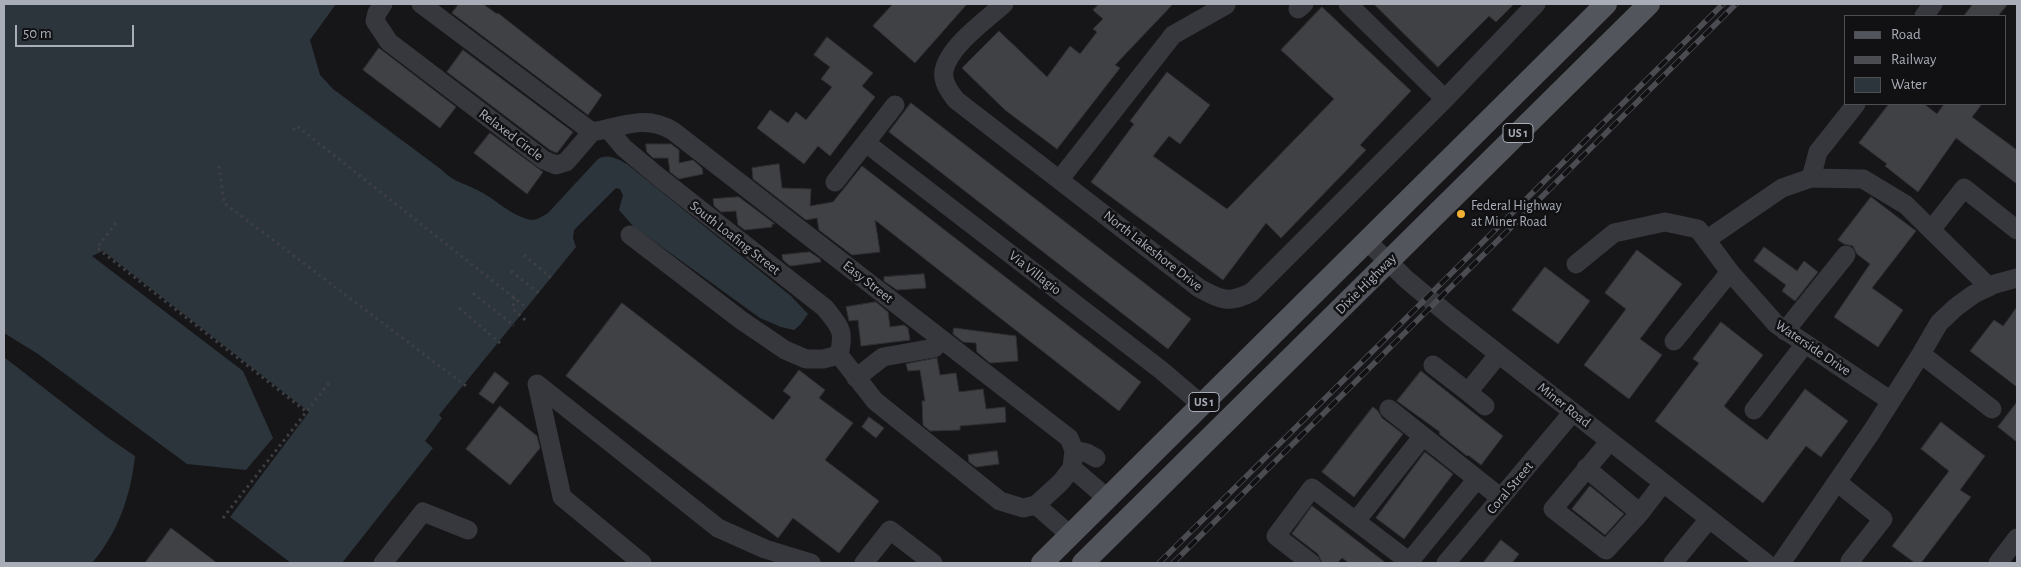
<!DOCTYPE html>
<html>
<head>
<meta charset="utf-8">
<style>
  body { margin:0 }
  #map { position:relative; width:2021px; height:567px; overflow:hidden; background:#161618; font-family:"Alegreya Sans",sans-serif }
  canvas { display:block }
  .frame { position:absolute; inset:0; border:5px solid #a8adb8; pointer-events:none }
  .legend { position:absolute; left:1844px; top:15px; width:162px; height:90px; box-sizing:border-box; background:#111113; border:1px solid #4d4f55; margin:0; padding:6px 9px; list-style:none; font-size:15px; color:#a8adb8 }
  .legend li { display:flex; align-items:center; gap:10px; height:25px }
  .legend b { width:25px; border:1px solid #4d4f55 }
  .scale { position:absolute; left:15px; top:25px; width:119px; height:22px; box-sizing:border-box; border:2px solid #a8adb8; border-top:0; padding-left:6px; font-size:15px; line-height:18px; white-space:nowrap; color:#a8adb8; -webkit-text-stroke:4px #111113; paint-order:stroke }
</style>
</head>
<body>
<div id="map">
<canvas width="2021" height="567"></canvas>
<div class="frame"></div>
<ul class="legend">
<li><b style="height:6px;background:#53555c"></b>Road</li>
<li><b style="height:6px;background:#4a4c52"></b>Railway</li>
<li><b style="height:14px;background:#2c353c"></b>Water</li>
</ul>
<div class="scale">50 m</div>
</div>
<script>
const ctx = document.querySelector('canvas').getContext('2d');
ctx.lineJoin = 'round';
function paint(path, color) { ctx.fillStyle = color; ctx.fill(path, 'evenodd'); }
function strokePath(path, color, width, dash) { ctx.strokeStyle = color; ctx.lineWidth = width; ctx.lineCap = dash ? 'butt' : 'round'; ctx.setLineDash(dash || []); ctx.stroke(path); }
function drawText(font, color, halo, rows, align = 'center') {
  ctx.font = font + ' "Alegreya Sans",sans-serif'; ctx.lineWidth = 5; ctx.setLineDash([]); ctx.textBaseline = 'middle'; ctx.strokeStyle = halo; ctx.fillStyle = color; for (const [text, x, y, turn = 0] of rows) {
    ctx.save(); ctx.translate(x, y); ctx.rotate((+turn || 0) * Math.PI / 180); ctx.textAlign = isNaN(turn) ? turn : align; if (halo) ctx.strokeText(text, 0, 0); ctx.fillText(text, 0, 0); ctx.restore();
  }
}
paint(new Path2D(`
  M4 4H336L310 40 320 75 333 89 442 170C452 182 470 185 483 193 497 201 510 214 527 219 535 222 541 217 548 213L598 159C609 153 617 159 627 164L791 296 808 314 800 325 794 330 781 327 760 318 633 226 619 210 623 195 620 189 616 188 574 230 573 238 576 247 439 415 442 418 425 441 433 448 342 563H291L230 517 309 412 103 251 92 256 243 371 273 438 246 470 187 464 38 354 4 333Z
  M4 357 107 437 135 456C131 495 118 533 92 563H4Z`), '#2c353c');
const building = new Path2D(`
  M459 4H483L497 14 498 13 602 95 588 115 452 13Z
  M893 4H967L915 63 873 26Z
  M1099 4H1173L1115 65 1120 68 1057 149 1005 110 962 68 999 31 1047 77 1070 46 1080 54 1097 32 1093 29 1103 19 1093 10Z
  M1374 4H1514L1496 22 1489 16 1438 67Z
  M1973 4H2008L1998 16H1964Z
  M1322 7 1411 91 1360 145 1366 150 1281 238 1266 223 1223 280 1091 182 1134 124 1130 121 1167 72 1210 105 1180 144 1169 136 1153 156 1227 209 1334 99 1281 50Z
  M827 37 873 73 862 86 875 97 830 156 818 146 804 164 757 128 770 110 788 123 796 112 806 120 832 87 821 79 830 67 814 55Z
  M379 48 456 107 440 128 363 70Z
  M463 50 573 132 557 153 550 150 447 72Z
  M911 103 1191 319 1168 349 889 132Z
  M1889 104H1924L1937 114 1944 104H1982L1972 117 2017 150V184L1956 138 1918 192 1885 166 1887 164 1859 143Z
  M490 133 543 172 527 194 474 153Z
  M646 144H671L679 150V163L693 160 702 168 703 174 679 179 670 172 668 158H653L647 152Z
  M779 164 782 188 811 189 810 206 833 202 862 166 1141 382 1119 411 875 220 880 252 852 255 819 230 817 218 806 220 753 179 752 168Z
  M739 197 775 224H772V227L745 230 738 225 736 211 721 212 714 206 713 199Z
  M1871 197 1916 231 1872 288 1903 310 1878 347 1834 317 1870 264 1857 254 1853 246 1844 244 1838 240Z
  M1764 247 1797 271 1804 261 1818 272 1795 301 1782 291 1786 285 1754 261Z
  M1637 250 1682 284 1640 339 1662 355 1629 399 1584 365 1626 309 1605 293Z
  M810 252 820 259 821 262 790 266 783 260 782 255Z
  M1545 267 1590 301 1558 344 1512 310Z
  M924 274 926 288 897 290 884 281V277Z
  M876 302 888 312 890 327 904 325 908 328 910 340 861 346 858 320 849 321 846 307Z
  M622 303 773 420 791 397 783 391 799 370 825 390 819 398 853 423 825 460 879 501 839 553 793 518 778 538 566 376Z
  M2017 307V387L1970 351 1994 320 2003 326Z
  M1721 322 1763 355 1724 406 1732 413 1767 440 1805 389 1848 421 1821 457 1806 446 1763 503 1655 421 1699 363 1693 359Z
  M954 328 1016 336 1018 361 990 363 977 352 976 343 963 342 953 334Z
  M937 358 940 375 956 373 959 392 983 389 986 409 1005 407 1006 422 960 426V430L930 431 923 425 922 401H925L920 370 908 371 906 364Z
  M1421 371 1503 436 1481 465 1468 455 1467 456 1439 434 1440 432 1397 401Z
  M495 372 509 383 493 404 479 394Z
  M2017 402V442L1998 427Z
  M500 406 537 436 540 448 510 485 466 449Z
  M1373 407 1378 411 1382 418 1403 434 1354 497 1322 472Z
  M869 417 884 428 876 438 862 427Z
  M1941 422 1985 456 1960 490 1971 497 1921 563H1915L1892 546 1949 471 1921 449Z
  M997 451 999 464 976 467 969 462 968 455Z
  M1425 452 1453 474 1404 539 1376 518Z
  M1590 486 1624 514 1605 535 1572 509Z
  M1312 506 1386 563H1349L1342 558 1337 563H1322L1318 554 1292 534Z
  M171 528 217 563H145Z
  M1501 540 1519 554 1512 563H1483Z`);
paint(building, '#404145');
strokePath(building, '#303034', 1);
strokePath(new Path2D(`
  M293 130 297 126 527 308
  M219 166 224 203 466 386
  M116 223 97 248 307 412
  M524 255 551 278
  M511 271 539 293
  M473 293 514 326
  M514 297 513 309 525 320
  M459 308 500 343
  M223 518 329 383`), '#3d3f44', 3, [2.5, 4]);
strokePath(new Path2D(`
  M383 4 377 13 375 21 389 42 544 160 556 165 566 162 592 132
  M421 4 592 132
  M1004 4C986 20 948 47 944 71 942 82 950 92 956 100L1199 288C1221 300 1229 304 1252 292L1445 99 1536 4
  M1348 4 1445 99
  M1298 9 1304 4
  M1924 16 1933 4
  M608 129 624 148 660 178 825 308C840 327 845 330 839 355
  M592 132C622 127 645 114 673 131L1069 438 1074 450 1072 468 1107 498
  M866 143 1161 370 1201 404
  M1811 178 1818 152 1856 104
  M1060 179 1173 35 1226 5
  M835 182 895 105
  M1931 230 1964 188 2017 230
  M630 235 741 320 785 350 806 359H823L839 355 875 401 1000 501 1023 508 1036 505 1070 535
  M1706 240 1782 188 1811 178 1863 179 1906 205 1989 287
  M1367 241 1406 279 1450 316 1766 563
  M1576 264 1614 233 1665 222 1698 229 1730 272 1776 324 1891 401
  M1785 331 1846 255
  M1674 341 1730 272
  M1921 354 1992 409
  M1433 365 1468 392 1498 355
  M856 378 883 357 934 348 942 340
  M1468 392 1485 406
  M1389 409 1501 498
  M1754 410 1805 344
  M1610 441 1553 509 1606 550 1640 513 1663 483
  M1074 450 1087 453 1096 458
  M1586 468 1640 513
  M1837 482 1883 519 1850 561 1853 563
  M1036 505 1061 482 1072 468
  M1356 521 1423 436
  M1409 562 1477 479
  M383 563 423 512 468 530
  M642 563 562 497 537 384 718 528 765 549 811 563
  M864 563 890 530 933 563
  M1311 563 1276 536 1312 488 1411 563
  M1446 563 1573 412
  M1673 563 1709 519
  M1781 563 1872 431 1921 354 1939 323 1956 307 1974 294 1995 284 2017 278
  M1998 563 2017 538`), '#37383d', 19);
strokePath(new Path2D(`
  M1042 563 1606 4
  M1083 563 1649 4`), '#53555c', 22);
const rail = new Path2D(`
  M1159 563 1723 4
  M1173 563 1736 4`);
strokePath(rail, '#4a4c52', 5.5);
strokePath(rail, '#111113', 4, [11]);
for (const [x, y, r, color] of [
  [1461,214,5,"#f2b134"]
]) { const dot = new Path2D(); dot.arc(x, y, r, 0, 2 * Math.PI); ctx.fillStyle = color; ctx.fill(dot); strokePath(dot, '#111113', 2); }
for (const [x, y, w] of [
  [1518,133,30],
  [1204,402,30]
]) { const box = new Path2D(); box.roundRect(x - w / 2, y - 9.5, w, 19, 4); ctx.fillStyle = '#111113'; ctx.fill(box); strokePath(box, '#a8adb8', 1); }
drawText('bold 12px', '#a8adb8', null, [
  ["US 1",1518,133],
  ["US 1",1204,402]
]);
drawText('14px', '#a8adb8', '#111113', [
  ["Relaxed Circle",511,135,37],
  ["South Loafing Street",735,238,38],
  ["North Lakeshore Drive",1153,251,38],
  ["Via Villagio",1035,273,38],
  ["Easy Street",868,282,38],
  ["Dixie Highway",1366,284,-45],
  ["Waterside Drive",1813,348,34],
  ["Miner Road",1564,405,38],
  ["Coral Street",1510,488,-50]
]);
drawText('14px', '#a8adb8', '#111113', [
  ["Federal Highway",1471,206],
  ["at Miner Road",1471,222]
], 'left');
</script>
</body>
</html>
